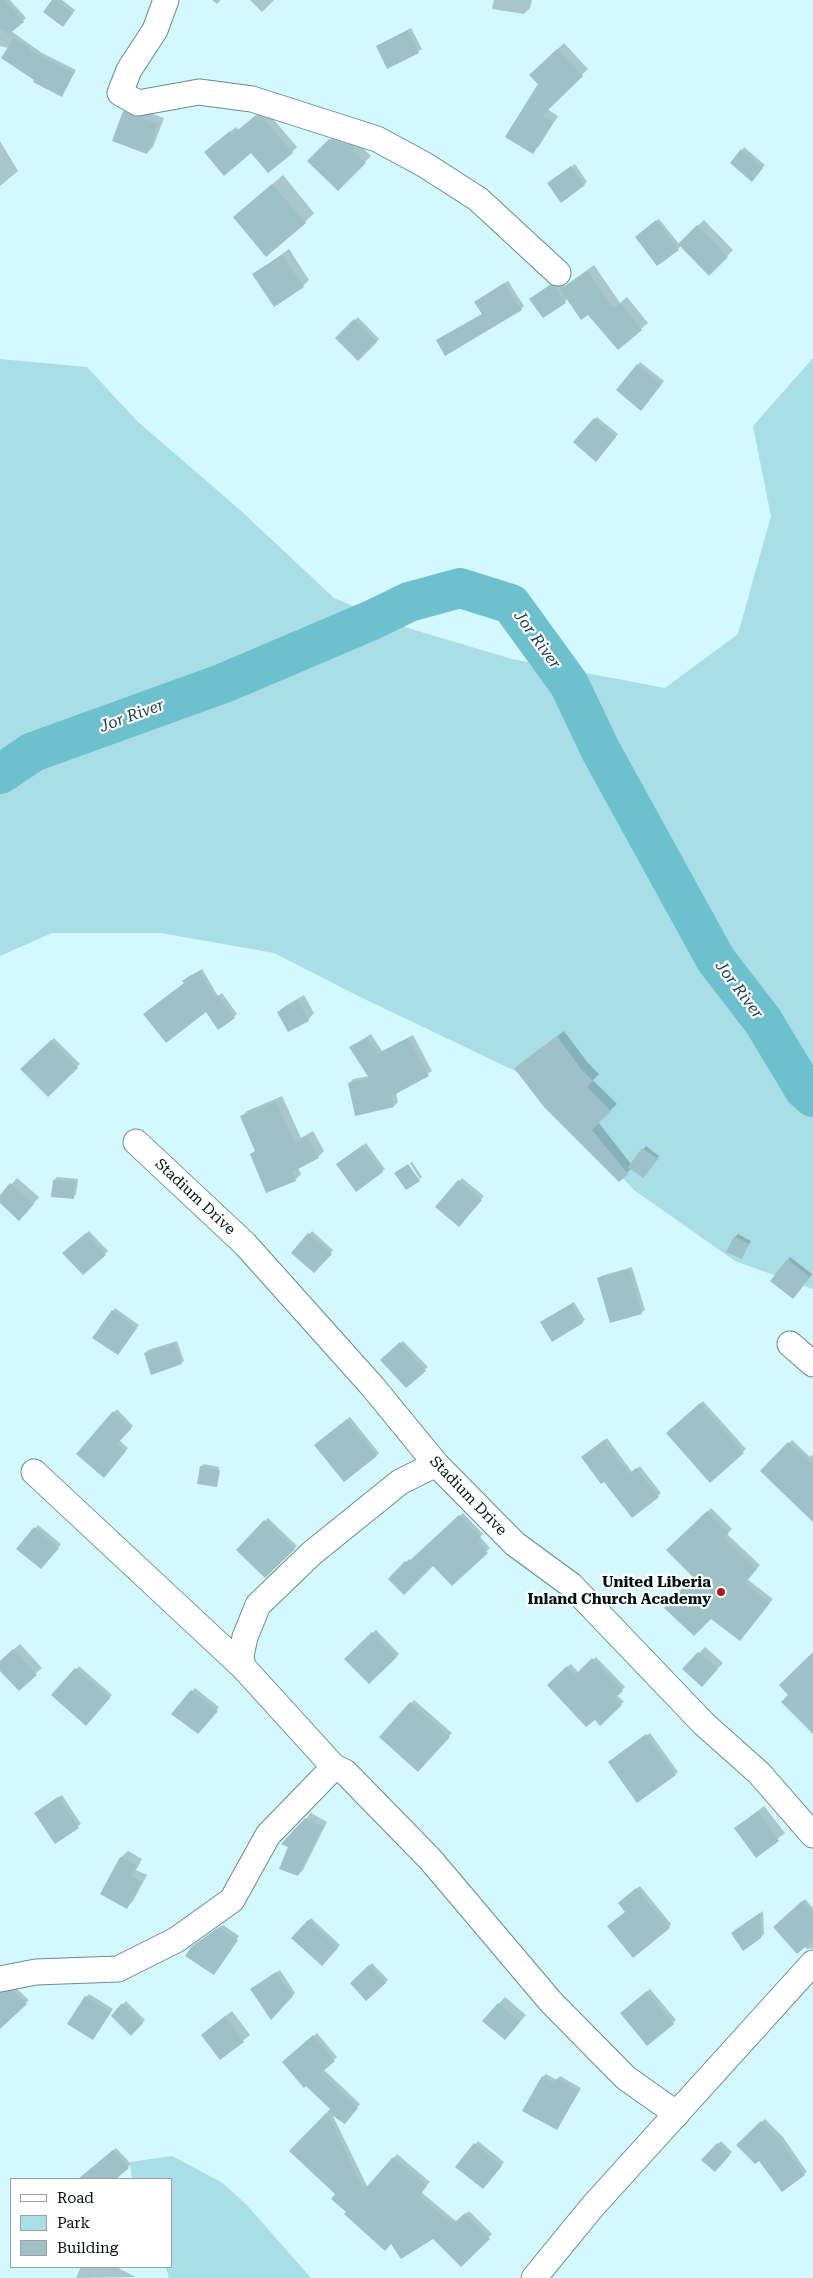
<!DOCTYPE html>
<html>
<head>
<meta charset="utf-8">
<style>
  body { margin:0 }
  #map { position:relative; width:813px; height:2278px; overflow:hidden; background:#d3f8fe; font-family:"Roboto Serif",serif }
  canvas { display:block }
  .legend { position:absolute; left:10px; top:2178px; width:162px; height:90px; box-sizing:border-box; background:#fff; border:1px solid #9ba0a1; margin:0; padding:6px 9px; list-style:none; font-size:15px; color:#041113 }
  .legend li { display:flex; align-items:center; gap:10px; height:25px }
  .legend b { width:25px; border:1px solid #9ba0a1 }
</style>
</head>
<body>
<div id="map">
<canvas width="813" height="2278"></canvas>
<ul class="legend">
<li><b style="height:6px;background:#fff"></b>Road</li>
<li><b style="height:14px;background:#a9dee7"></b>Park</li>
<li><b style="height:14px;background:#9ec1c7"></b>Building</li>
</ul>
</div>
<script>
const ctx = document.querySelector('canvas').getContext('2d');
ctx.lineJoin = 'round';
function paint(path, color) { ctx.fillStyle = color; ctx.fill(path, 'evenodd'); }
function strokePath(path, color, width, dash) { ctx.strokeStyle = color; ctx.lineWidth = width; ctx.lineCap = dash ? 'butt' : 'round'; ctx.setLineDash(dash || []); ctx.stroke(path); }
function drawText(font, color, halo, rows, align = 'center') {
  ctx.font = font + ' "Roboto Serif",serif'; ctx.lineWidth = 4.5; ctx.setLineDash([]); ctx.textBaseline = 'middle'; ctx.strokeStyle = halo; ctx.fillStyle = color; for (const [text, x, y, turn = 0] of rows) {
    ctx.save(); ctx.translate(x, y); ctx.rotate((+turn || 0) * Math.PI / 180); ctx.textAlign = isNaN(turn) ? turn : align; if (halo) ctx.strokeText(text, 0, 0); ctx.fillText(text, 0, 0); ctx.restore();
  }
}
paint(new Path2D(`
  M813 358V1289L735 1261 634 1190 528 1077 356 995 274 953 161 933H52L0 956V359L87 367 137 421 240 510 334 598 401 626 512 659 665 688 738 634 771 516 753 426Z
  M172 2156 221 2182 245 2203 311 2278H169L166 2267H171V2179H132L130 2162Z`), '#a9dee7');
paint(new Path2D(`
  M0 0H10L26 18 11 31 42 53 76 70 62 95 36 79 9 48 0 46Z
  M54 0H62L75 10 66 22Z
  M212 0H221L217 4Z
  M250 0H274L262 12Z
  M494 0H532L530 8 524 14 492 9Z
  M411 28 422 49 388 68 377 46Z
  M564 43 588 69 547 109 558 116 539 146 533 152 539 84 531 75Z
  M130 106 164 118 153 147 147 153 124 112Z
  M262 111 268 113 297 147 292 152 251 151 211 147 236 127 239 130Z
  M337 133 358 143 371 156 338 189 309 161Z
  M0 141 18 171 0 186Z
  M744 147 765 165 754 177 742 150Z
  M575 164 587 182 585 184 548 183Z
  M283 175 314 213 305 222 234 217Z
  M659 219 679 244 704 220 733 250 709 274 681 246 678 249 639 234Z
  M289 249 309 280 303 286 254 274Z
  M594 265 620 303 627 297 648 323 618 348 589 313 568 298 565 302 531 299 557 279 565 286Z
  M508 281 524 306 521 309 437 340 483 314 478 300Z
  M358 317 379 339 358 359 337 338Z
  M640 362 664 381 643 406 638 365Z
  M597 417 618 434 598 457 595 419Z
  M202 969 218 996 222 993 237 1014 234 1017 185 983 184 981 186 978Z
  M304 995 314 1013 308 1020 278 1012 285 1006Z
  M564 1031 588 1063 599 1074 593 1080 617 1104 598 1122 631 1164 646 1146 659 1156 646 1174 632 1168 619 1180 516 1068Z
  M371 1034 382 1051 413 1035 432 1071 396 1092 398 1102 394 1106 349 1084 353 1079 369 1076 351 1048Z
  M54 1038 80 1064 48 1095 22 1069Z
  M282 1096 301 1138 313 1131 324 1151 318 1157 298 1167 301 1174 295 1180 252 1154 256 1150 242 1117 247 1111Z
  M366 1143 385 1169 356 1190 341 1162Z
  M412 1162 422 1177 420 1179 410 1163Z
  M57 1177 78 1179 76 1194 73 1197 54 1180Z
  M17 1178 39 1197 26 1213 0 1202V1197Z
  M462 1178 484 1196 462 1222 437 1207Z
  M89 1231 108 1251 83 1274 64 1253Z
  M312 1231 333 1250 314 1272 293 1253Z
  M738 1234 751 1241 741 1258 735 1237Z
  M790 1257 812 1274 796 1295 788 1260Z
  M632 1267 645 1310 642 1312 611 1321 598 1279 601 1276Z
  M574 1302 585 1320 582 1322 544 1320Z
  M115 1308 139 1325 120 1351 113 1311Z
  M177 1341 184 1361 181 1363 145 1353 148 1350Z
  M403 1341 428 1367 407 1386 382 1360Z
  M703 1401 746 1449 710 1481 667 1433Z
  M117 1409 133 1426 119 1440 128 1448 107 1473 78 1454Z
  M350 1417 379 1453 376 1456 319 1442Z
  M607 1438 632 1472 640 1466 661 1493 632 1516 585 1455Z
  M792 1440 810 1457 813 1454V1513L762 1471Z
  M204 1464 219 1467 216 1486 201 1467Z
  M711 1508 732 1529 727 1534 760 1565 747 1579 773 1599 743 1636 695 1577 668 1550Z
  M463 1513 483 1534 480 1537 490 1548 452 1584 433 1564 389 1579 409 1559 412 1561Z
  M268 1518 297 1546 265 1576 237 1550Z
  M38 1525 61 1544 44 1565 18 1549Z
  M376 1630 399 1654 369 1682 346 1659Z
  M20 1644 42 1668 19 1689 0 1669V1662Z
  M705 1647 723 1663 708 1679 699 1653Z
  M596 1657 625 1687 617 1695 624 1702 621 1704 548 1685 571 1664 579 1673Z
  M79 1666 112 1695 86 1724 53 1695Z
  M195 1688 219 1707 201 1730 173 1714Z
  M414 1700 452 1733 418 1770 380 1737Z
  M650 1733 678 1772 675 1774 612 1760Z
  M62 1795 81 1824 55 1842 39 1810Z
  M764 1806 785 1833 756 1856 736 1828Z
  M311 1813 327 1822 303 1870 298 1875 306 1819Z
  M128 1851 142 1859 136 1870 147 1875 133 1901 127 1907 102 1894 121 1857Z
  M640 1886 671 1924 669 1927 626 1911 622 1900Z
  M805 1899 813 1908V1948L807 1949 774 1927Z
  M763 1911 764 1934 761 1937 735 1930Z
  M311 1918 340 1945 322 1964 293 1938Z
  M223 1925 239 1936 216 1971 195 1944Z
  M372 1963 388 1980 366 1999 351 1983Z
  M280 1970 295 1993 271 2018 254 1987Z
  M17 1989 29 2000 2 2025 0 2023V1990Z
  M650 1989 676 2020 647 2044 624 2011Z
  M89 1994 113 2009 93 2039 86 1997Z
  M505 1997 526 2015 511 2032 483 2021Z
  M126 2001 145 2020 131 2034 112 2016Z
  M232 2011 250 2035 220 2059 202 2035Z
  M317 2033 337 2057 323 2069 360 2104 348 2119 332 2114 368 2188 397 2154 430 2182 421 2192 457 2222 469 2211 492 2234 461 2265 433 2237 391 2243 348 2212 336 2194 291 2151 332 2109 287 2059Z
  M546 2074 557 2080 560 2076 581 2088 559 2126 543 2077Z
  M765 2119 783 2137 807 2172 804 2174 759 2159 738 2145Z
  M478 2141 504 2162 486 2185 457 2167Z
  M721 2141 732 2152 715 2170 703 2159Z
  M116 2148 131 2164 114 2179H79Z
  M81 2267H116L136 2277 76 2278Z`), '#0003');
strokePath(new Path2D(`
  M0 774 33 752 224 683 372 620 409 602 460 588 511 604 569 684 601 751 716 960 763 1021 804 1089 813 1097`), '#6dc0cd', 40);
paint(new Path2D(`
  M0 0H5L24 22 8 35 3 29H0Z
  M52 0H56L73 13 63 27 43 12Z
  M408 30 419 53 387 69 376 46Z
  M14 38 30 48 29 50 74 73 62 97 33 82 34 80 1 58Z
  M557 49 583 76 542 116 553 122 533 154 505 137 538 84 529 75Z
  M123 111 158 124 147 154 112 141Z
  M256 115 263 118 293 153 268 173 251 153 224 176 204 152 230 131 233 134Z
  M329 139 356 147 352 150 366 163 338 191 307 161Z
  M741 149 763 168 752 182 730 163Z
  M571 166 585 185 561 203 547 183Z
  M272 184 306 223 266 257 233 217Z
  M656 220 679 250 657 266 635 237Z
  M697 225 728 257 709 276 678 244Z
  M282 255 304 287 274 307 252 274Z
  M588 271 613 308 620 303 642 330 618 350 588 315 581 320 560 289Z
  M504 283 522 310 445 356 436 340 482 314 474 302Z
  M550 285 555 287 566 303 543 318 529 299Z
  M354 319 377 342 358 361 335 338Z
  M637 364 662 384 641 411 616 390Z
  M594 418 616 437 596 462 573 442Z
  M199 971 215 997 218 995 235 1018 218 1030 206 1012 166 1043 143 1014 184 983 182 981Z
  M298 1000 309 1021 288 1032 277 1012Z
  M557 1036 581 1069 593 1081 587 1087 611 1111 592 1130 628 1174 619 1182 544 1107 514 1068Z
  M367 1037 378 1054 408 1038 429 1076 392 1096 394 1107 355 1116 348 1083 369 1078 349 1047Z
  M51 1040 78 1068 48 1097 20 1069Z
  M276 1101 295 1143 307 1136 319 1158 292 1172 296 1181 266 1193 250 1154 255 1151 240 1116Z
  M363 1145 383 1172 356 1192 336 1164Z
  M642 1148 658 1159 643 1178 628 1167Z
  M408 1164 420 1181 406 1190 394 1173Z
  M53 1180 75 1182 74 1199 51 1197Z
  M458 1180 482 1200 459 1227 435 1207Z
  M10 1183 34 1204 19 1221 0 1203V1195Z
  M86 1233 106 1255 83 1275 62 1253Z
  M308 1233 332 1254 314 1273 291 1253Z
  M734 1236 749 1244 742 1259 726 1252Z
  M787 1259 810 1277 793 1299 770 1281Z
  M629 1269 642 1314 610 1323 597 1278Z
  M571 1304 583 1323 552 1342 540 1322Z
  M112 1310 137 1328 118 1355 92 1338Z
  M400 1342 426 1371 406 1388 380 1360Z
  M174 1343 182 1364 151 1375 144 1353Z
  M700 1403 744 1453 710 1483 666 1433Z
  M113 1411 131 1429 117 1444 126 1451 104 1478 76 1454Z
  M347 1419 377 1456 344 1482 314 1445Z
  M604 1440 629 1474 636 1468 659 1497 632 1518 604 1482 601 1484 581 1457Z
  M788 1442 813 1465V1522L760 1471Z
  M200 1466 220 1470 217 1487 197 1484Z
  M707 1511 729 1533 724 1538 757 1569 745 1583 770 1603 740 1641 711 1619 694 1636 664 1608 693 1577 666 1550Z
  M459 1515 481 1538 477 1541 488 1553 452 1586 433 1566 404 1595 388 1579 405 1561 407 1563Z
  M264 1520 295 1549 265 1578 236 1550Z
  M34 1527 59 1548 41 1569 16 1549Z
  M372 1632 397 1657 369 1684 344 1659Z
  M13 1649 37 1675 19 1691 0 1671V1661Z
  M698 1652 718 1669 702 1687 682 1669Z
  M813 1652V1734L781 1702 788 1695 779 1685Z
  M592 1658 623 1691 615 1698 622 1705 600 1726 595 1720 586 1727 547 1685 567 1666 575 1675Z
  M75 1668 110 1698 86 1726 51 1695Z
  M191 1690 218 1711 198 1734 171 1714Z
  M410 1702 450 1737 418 1772 379 1737Z
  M646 1734 676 1775 637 1803 608 1762Z
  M58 1797 79 1828 55 1844 34 1813Z
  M758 1811 779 1841 756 1858 734 1828Z
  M305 1818 323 1827 298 1876 279 1869 288 1847 281 1844Z
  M120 1857 137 1865 131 1876 142 1882 127 1909 100 1894Z
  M636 1888 670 1928 633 1958 607 1926 625 1912 618 1903Z
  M802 1901 813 1913V1940L797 1954 773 1927Z
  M760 1913 761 1938 743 1951 731 1933Z
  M308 1920 338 1948 322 1966 291 1938Z
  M219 1927 238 1940 214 1975 185 1956 191 1947Z
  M369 1965 386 1983 366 2001 350 1983Z
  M276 1972 293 1996 271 2020 250 1989Z
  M14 1991 27 2004 0 2029V1993Z
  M647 1991 674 2024 647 2046 620 2013Z
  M85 1996 111 2012 93 2040 67 2024Z
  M122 2003 143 2023 131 2036 111 2016Z
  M498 2003 520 2022 505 2040 482 2021Z
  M225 2016 244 2042 220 2060 201 2035Z
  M313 2035 335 2061 321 2073 358 2108 345 2124 327 2112 364 2190 393 2157 427 2186 419 2196 453 2224 465 2213 490 2239 461 2267 433 2239 401 2259 391 2244 385 2251 344 2214 346 2212 331 2199 335 2194 289 2151 330 2109 306 2086 304 2088 282 2062Z
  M542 2076 554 2083 557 2078 579 2091 557 2130 522 2111Z
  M761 2121 780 2140 805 2175 782 2192 759 2161 755 2164 736 2145Z
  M474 2143 502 2166 483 2189 455 2167Z
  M717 2143 730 2155 715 2172 701 2160Z
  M113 2150 129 2168 116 2179H78Z`), '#9ec1c7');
const minor = new Path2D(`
  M166 0 155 30 129 70 120 93 138 103 199 92 252 99 377 139 425 165 478 199 558 273
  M136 1142 245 1244 373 1387 436 1464 515 1544 571 1585 704 1724 759 1773 813 1835
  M790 1344 813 1364
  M436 1464 400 1482 312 1553 258 1605 245 1637 241 1656 243 1667 334 1767 345 1772 430 1859 551 2002 626 2078 677 2114
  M34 1472 243 1667
  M0 1979 36 1972 118 1969 176 1940 232 1900 268 1835 334 1767
  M534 2278 593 2206 813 1963`);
strokePath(minor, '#698c91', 27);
strokePath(minor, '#fff', 25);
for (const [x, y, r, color] of [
  [721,1592,5,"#ad1c17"]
]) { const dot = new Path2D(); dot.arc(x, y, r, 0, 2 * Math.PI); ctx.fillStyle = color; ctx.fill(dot); strokePath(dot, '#fff', 2); }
drawText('15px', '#041113', '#fff', [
  ["Stadium Drive",195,1197,43],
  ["Stadium Drive",468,1496,46]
]);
drawText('bold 15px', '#041113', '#fff', [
  ["United Liberia",711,1583],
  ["Inland Church Academy",711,1600]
], 'right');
drawText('italic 16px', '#1c4349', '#fff', [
  ["Jor River",537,640,54],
  ["Jor River",132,716,-20],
  ["Jor River",739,990,53]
]);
</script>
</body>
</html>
